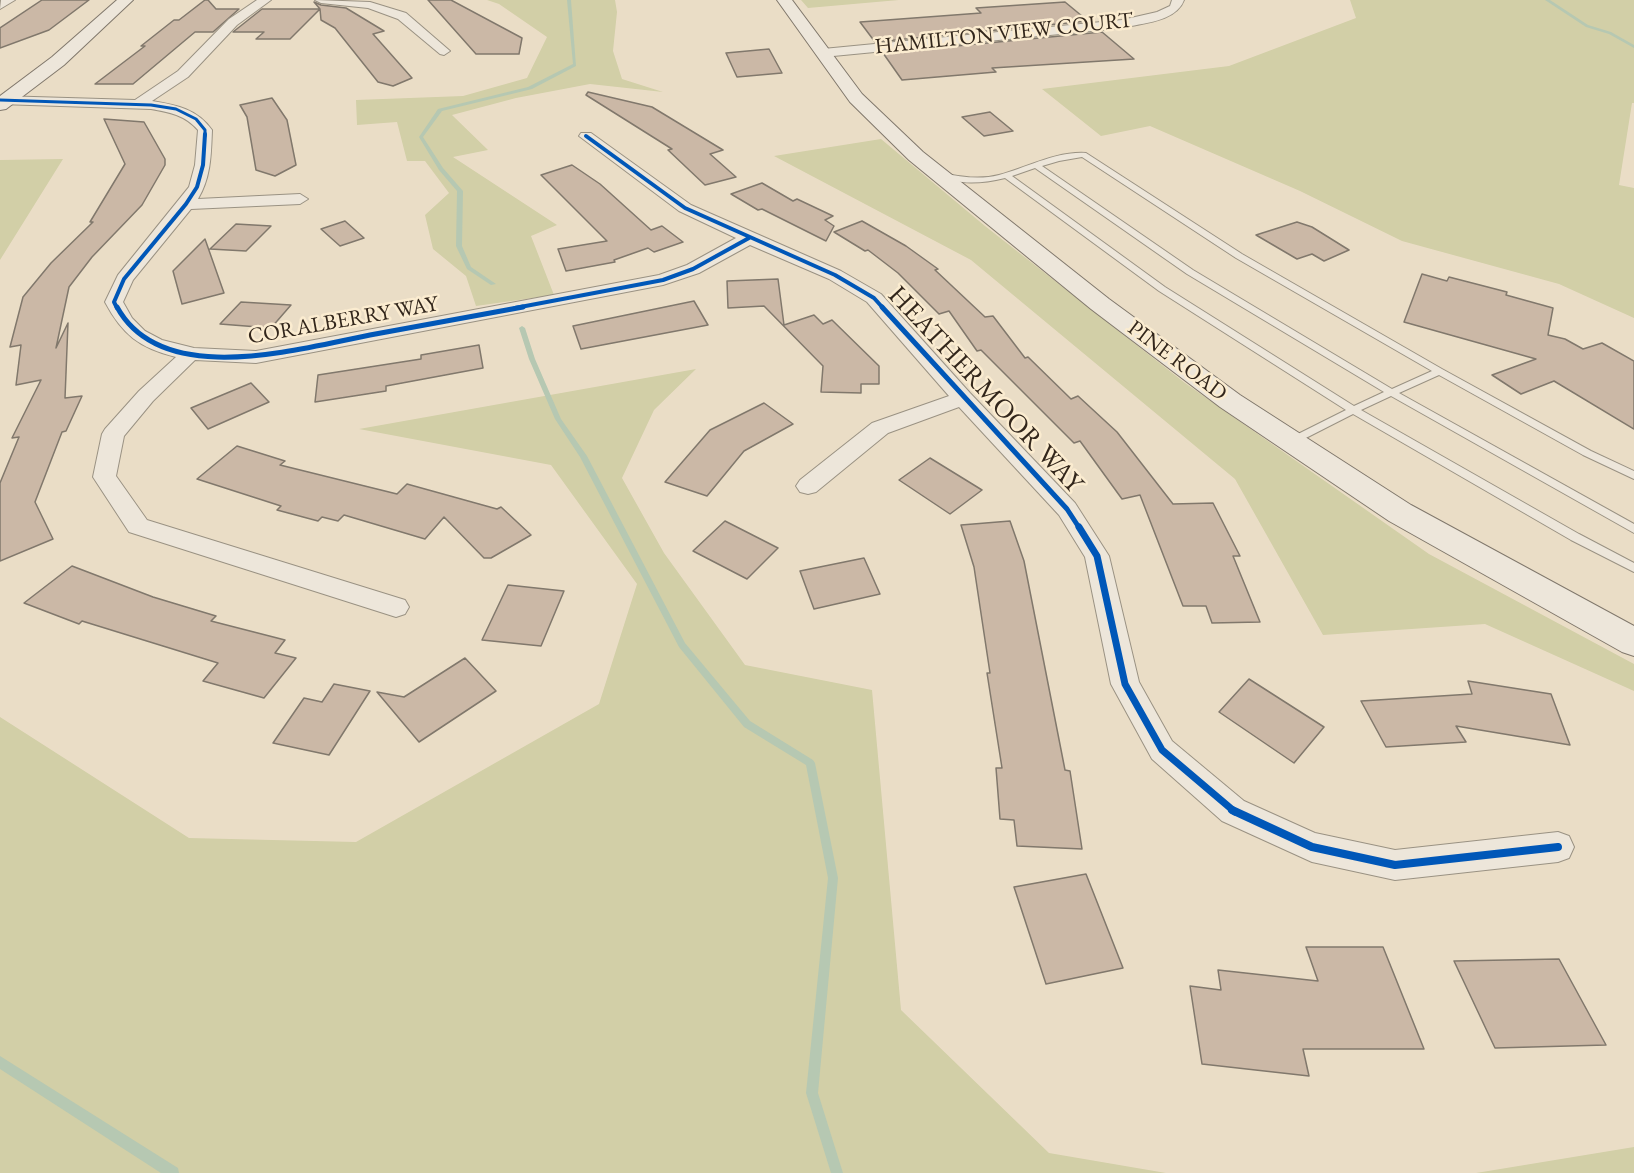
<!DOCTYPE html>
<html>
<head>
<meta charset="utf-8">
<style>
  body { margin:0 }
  canvas { display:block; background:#eaddc6 }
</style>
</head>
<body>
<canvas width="1634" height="1173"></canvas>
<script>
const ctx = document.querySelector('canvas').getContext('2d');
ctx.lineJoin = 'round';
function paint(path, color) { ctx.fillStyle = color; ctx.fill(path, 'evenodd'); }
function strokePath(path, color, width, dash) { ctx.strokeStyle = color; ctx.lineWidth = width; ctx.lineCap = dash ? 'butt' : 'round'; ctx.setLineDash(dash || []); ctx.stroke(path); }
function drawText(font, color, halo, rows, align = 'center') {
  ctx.font = font + ' "EB Garamond",serif'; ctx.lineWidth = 5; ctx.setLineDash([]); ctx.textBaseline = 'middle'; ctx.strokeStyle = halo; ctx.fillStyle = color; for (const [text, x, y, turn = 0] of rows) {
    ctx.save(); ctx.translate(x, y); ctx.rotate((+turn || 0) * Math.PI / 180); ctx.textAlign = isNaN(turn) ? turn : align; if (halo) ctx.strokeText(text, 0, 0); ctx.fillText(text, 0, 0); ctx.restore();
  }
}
paint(new Path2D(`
  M487 0H615L617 12 613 51 622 79 663 92 590 84 516 98 452 115 488 150 453 157 557 225 531 236 554 295 476 306 466 276 433 249 425 215 449 193 425 161H407L397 122 357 125 356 100 463 96 527 78 547 37 499 4Z
  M801 0H899L808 8Z
  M1350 0H1634V103H1632L1619 185 1634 188V318L1559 284 1402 241 1300 191 1150 126 1101 136 1042 89 1229 66 1356 18Z
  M881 139 985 226 1185 383 1429 554 1634 664V691L1485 624 1323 635 1235 479 971 260 774 156Z
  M63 159 0 260V160Z
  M696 369 654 410 622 478 664 553 745 665 872 690 901 1010 1049 1153 1166 1173H0V717L189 838 356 842 599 704 637 584 551 465 359 429Z
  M1634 1147V1173H1476Z`), '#d2cfa7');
paint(new Path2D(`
  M567 0H571L576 66 532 89 442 111 423 137 443 168 463 191 462 246 471 267 496 284 491 285 467 269 456 246 457 191 439 170 419 137 438 109 528 87 573 64Z
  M1545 0H1550L1588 25 1611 32 1634 45V48L1609 34 1586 27Z
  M522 326 525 328 535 359 561 419 587 456 685 643 750 721 813 760 815 763 838 878 818 1093 843 1173H831L806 1093 828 878 806 765 744 727 679 647 580 457 555 419 529 359 519 328Z
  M0 1056 178 1168 179 1173H161L0 1069Z`), '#b6c8b2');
const building = new Path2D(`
  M42 0H89L49 30 0 48V28Z
  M205 0H208L216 9H239L213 32H195L133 84H95L145 46H141L174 20H179Z
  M428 0H451L522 38 519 54H476Z
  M314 2 321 5 346 8 384 31 373 34 412 78 393 86 378 82 335 28 321 20 320 9 290 39H256L264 32H233L262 9H320Z
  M1065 2 1088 21 875 42 860 22 981 13 976 8Z
  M1102 32 1134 59 992 68 996 72 902 80 883 53Z
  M769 49 782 73 737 77 726 53Z
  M588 92 652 107 723 150 710 154 736 177 705 185 668 150 672 149 586 95Z
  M272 98 287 120 296 165 275 176 256 170 247 117 240 105Z
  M990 112 1013 131 984 136 962 117Z
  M104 119 144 122 165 159V165L142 205 92 257 69 287 56 348 68 323 65 398 82 396 66 431 62 432 35 502 53 539 0 561V483L19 437 12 438 41 380 16 385 21 345 10 347 23 297 51 263 93 222H90L125 164Z
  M572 165 600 184 651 230 662 226 683 242 654 252 648 248 614 260 615 262 566 271 558 249 607 241 541 175Z
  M762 183 793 201 797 199 833 216 825 220 834 226 826 241 762 209 758 210 731 194Z
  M345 221 364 238 340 246 321 229Z
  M862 221 906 246 938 269 935 270 985 317 993 316 1025 358 1028 357 1071 399 1078 396 1117 432 1173 504 1213 503 1240 556H1233L1260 622 1212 623 1206 606H1183L1140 495 1122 499 1080 441 1074 443 981 350 977 351 949 311 939 314 898 273 868 250 865 251 834 232Z
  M1297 222 1312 227 1349 250 1324 261 1312 254 1297 259 1256 235Z
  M236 224 271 226 246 251 210 249Z
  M205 239 224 293 182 304 173 271Z
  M1422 274 1447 281 1449 277 1507 292 1506 295 1553 308 1548 335 1565 339 1583 349 1602 343 1634 361V429L1554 381 1521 394 1492 375 1536 359 1404 322Z
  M778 279 784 325 814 315 823 324 832 320 879 366V384H861V393L821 392 823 366 764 306 728 308 727 281Z
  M694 301 708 325 581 349 573 326Z
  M241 302 291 305 271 328 220 324Z
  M479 345 483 368 386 386V391L315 402 318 375 421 359V355Z
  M251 383 269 402 208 429 191 408Z
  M764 403 793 424 744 451 707 496 665 482 710 430Z
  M237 446 285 461 280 465 397 494 407 484 497 509 501 507 531 535 491 558H484L444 517 425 539 344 515 338 521 322 517 318 521 277 510 281 506 197 479Z
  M930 458 982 490 950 514 899 480Z
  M725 521 778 548 747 579 693 551Z
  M1010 521 1024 561 1065 770 1070 771 1082 849 1017 846 1014 820 1000 819 996 768H1002L987 673H990L974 567 961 525Z
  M864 558 880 594 814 609 800 571Z
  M72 566 153 597 216 616 211 621 285 640 275 653 296 658 264 698 203 681 218 663 82 621 79 624 24 603Z
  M508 585 564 591 541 646 482 640Z
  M465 658 496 691 419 742 377 692 404 697Z
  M1249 679 1324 727 1294 763 1219 712Z
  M1468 681 1551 694 1570 745 1456 726 1466 742 1386 747 1361 701 1472 694Z
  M334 684 370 691 329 755 273 743 304 698 322 702Z
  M1086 874 1123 968 1046 984 1014 887Z
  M1306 947H1383L1424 1049H1303L1309 1076 1202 1064 1190 986 1221 990 1218 970 1318 981Z
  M1559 959 1606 1045 1495 1048 1454 961Z`);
paint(building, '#cbb8a6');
strokePath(building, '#81786c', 1.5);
const lane = new Path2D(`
  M1086 153 1242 254 1442 369 1591 451 1634 471V479L1583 455 1439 375 1399 393 1634 524V533L1391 396 1361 410 1579 534 1634 563V572L1571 540 1353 414 1296 443H1288L1287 441 1288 439 1346 410 1159 291 1005 178C985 183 957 186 938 175L942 173C961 177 980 180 999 175 1026 168 1056 151 1086 153ZM1082 157 1236 258 1432 371 1392 389 1193 270 1042 166 1059 161ZM1035 168 1187 274 1384 392 1354 406 1165 287 1012 176Z`);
const street = new Path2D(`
  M15 0 0 9 1 0Z
  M257 0H271L237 25 188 77 152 101C177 105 197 109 212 130 211 155 211 177 198 199L300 194 308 199 300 204 191 209 133 280 123 302 132 318 145 331 162 340 194 348 256 351 659 275 687 265 736 238 679 211 579 136 581 133H591L691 205 841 271 881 294 970 393 1075 503 1109 556 1139 682 1172 741 1244 801 1315 833 1395 850 1558 832 1569 836 1574 847 1569 858 1558 862 1395 880 1312 862 1222 821 1152 759 1111 684 1085 557 1059 515 959 407 888 433 816 492 808 494 800 492 796 486 800 480 872 423 949 396 867 302 829 279 750 245 699 273 663 285 256 363 195 360 153 401 124 436 116 476 147 520 405 600 409 607 405 614 396 617 129 532 93 477 102 434 105 429 139 391 176 357C139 348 122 334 105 302L118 275 189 187 195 165 198 130C185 115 169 112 151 109L0 104V96L135 100 178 71 229 19Z
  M315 0 370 2 406 13 450 51 444 55 440 54 398 19 368 8 321 3Z
  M1172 0H1184C1176 22 1142 23 1122 28L823 57 817 53 823 49 1122 20 1157 12 1170 6Z`);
const secondary = new Path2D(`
  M117 0H133L64 65 6 109 0 110V96L52 57Z
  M777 0H792L862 94 923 152 1109 299 1240 395 1411 505 1634 626V656L1622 652 1389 521 1220 407 1091 309 909 160 850 102Z`);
strokePath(lane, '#9a9283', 2);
strokePath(street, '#9a9283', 2);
strokePath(secondary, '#81786c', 2);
paint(lane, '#ede6da');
paint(street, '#ede6da');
paint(secondary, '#ede6da');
strokePath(new Path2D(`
  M0 100 151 105 176 109 196 119 205 130V136`), '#0057b8', 3);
strokePath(new Path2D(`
  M586 136 685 208 835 275 874 298 883 308
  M117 308 114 302 124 279 186 204 197 187 203 165 205 134
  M515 308 663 280 693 269 749 238`), '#0057b8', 4);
strokePath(new Path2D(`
  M117 307C162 389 297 349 370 335 421 326 472 316 523 307
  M882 307 1067 509 1080 529`), '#0057b8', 5);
strokePath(new Path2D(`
  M1079 527 1097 556 1125 684 1162 750 1235 812`), '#0057b8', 7);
strokePath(new Path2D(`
  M1232 810 1312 847 1395 865 1558 847`), '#0057b8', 8);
drawText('22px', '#32261b', '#fbecd0', [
  ["HAMILTON VIEW COURT",1004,34,-6],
  ["CORALBERRY WAY",343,321,-10],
  ["PINE ROAD",1177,361,37]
]);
drawText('27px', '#32261b', '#fbecd0', [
  ["HEATHERMOOR WAY",985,390,47]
]);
</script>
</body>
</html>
